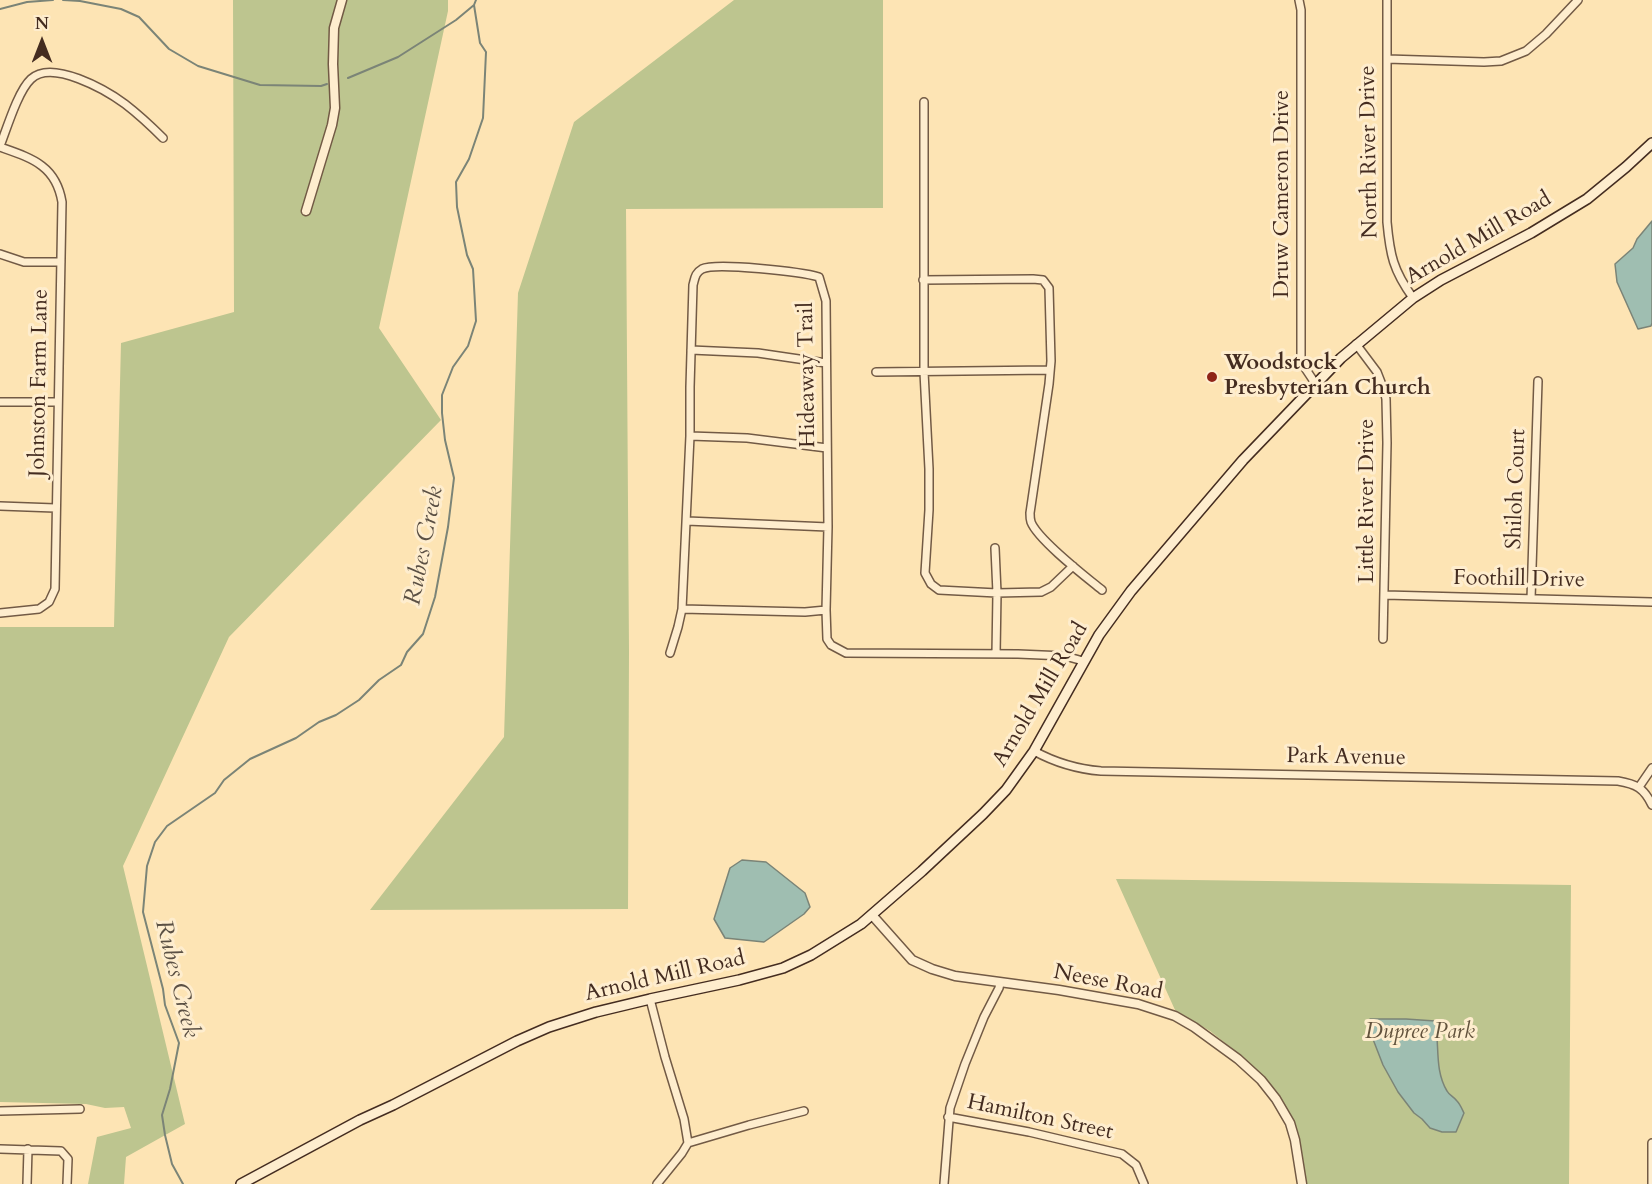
<!DOCTYPE html>
<html>
<head>
<meta charset="utf-8">
<style>
  body { margin:0 }
  #map { position:relative; width:1652px; height:1184px; overflow:hidden; background:#fde4b4; font-family:Cardo,serif }
  canvas { display:block }
  .north { position:absolute; left:12px; top:12px; width:60px; height:60px; -webkit-text-stroke:4px #feedce; paint-order:stroke; rotate:0deg; font-size:16px; font-weight:700; line-height:24px; text-align:center; color:#442c20 }
  .north::after { content:''; display:block; margin:auto; width:21px; height:27px; background:#442c20; clip-path:polygon(50% 0,100% 100%,50% 72%,0 100%) }
</style>
</head>
<body>
<div id="map">
<canvas width="1652" height="1184"></canvas>
<div class="north">N</div>
</div>
<script>
const ctx = document.querySelector('canvas').getContext('2d');
ctx.lineJoin = 'round';
function paint(path, color) { ctx.fillStyle = color; ctx.fill(path, 'evenodd'); }
function strokePath(path, color, width, dash) { ctx.strokeStyle = color; ctx.lineWidth = width; ctx.lineCap = dash ? 'butt' : 'round'; ctx.setLineDash(dash || []); ctx.stroke(path); }
function drawText(font, color, halo, rows, align = 'center') {
  ctx.font = font + ' Cardo,serif'; ctx.lineWidth = 6; ctx.setLineDash([]); ctx.textBaseline = 'middle'; ctx.strokeStyle = halo; ctx.fillStyle = color; for (const [text, x, y, turn = 0] of rows) {
    ctx.save(); ctx.translate(x, y); ctx.rotate((+turn || 0) * Math.PI / 180); ctx.textAlign = isNaN(turn) ? turn : align; if (halo) ctx.strokeText(text, 0, 0); ctx.fillText(text, 0, 0); ctx.restore();
  }
}
paint(new Path2D(`
  M233 0H448V11L379 328 441 420 229 637 123 866 185 1124 126 1157 124 1184H88L97 1137 131 1128 124 1107 105 1108 86 1104 0 1102V627H114L121 343 234 312Z
  M734 0H883V208L626 209 629 651 628 909 370 910 504 737 518 293 574 122Z
  M1116 879 1571 885 1569 1184H1305L1293 1121 1283 1101 1272 1087 1244 1058 1210 1031 1175 1010Z`), '#bdc58f');
const water = new Path2D(`
  M1652 221V323L1651 326 1638 329 1617 282 1615 264 1633 248 1637 239Z
  M742 860 766 862 805 893 810 907 804 914 764 942 725 938 714 919 730 868Z
  M1370 1019H1406L1435 1021C1440 1045 1434 1069 1447 1091 1449 1095 1454 1097 1457 1101 1460 1104 1462 1109 1464 1113L1456 1132H1442L1430 1128 1422 1119 1414 1113 1398 1092 1383 1065 1369 1029Z`);
paint(water, '#9fbeb1');
strokePath(water, '#7b8477', 1.5);
strokePath(new Path2D(`
  M63 0 80 1 121 9 139 17 169 49 198 66 260 85 321 86 327 84
  M0 9 27 2 53 0
  M348 78 398 57 456 20 474 5
  M183 1184 172 1164 165 1135 162 1115 170 1089 179 1043 165 1005 163 989 143 912 147 866 155 842 167 826 215 793 224 780 250 759 296 738 319 722 336 715 359 700 379 680 401 665 407 652 423 634 435 597 448 527 454 478 445 440 442 413V395L453 367 468 346 476 321 473 269 467 255 457 207 456 182 469 159 483 118 486 52 480 43 474 5 476 0`), '#7b8477', 2);
const minor = new Path2D(`
  M1299 0 1301 10V362L1315 383
  M1387 0V222C1390 255 1393 270 1413 298
  M1387 59 1484 62 1501 61 1526 51 1546 34 1578 0
  M924 102V372L929 469V510L925 573 931 584 939 590 997 593 1041 592 1051 587 1073 566
  M0 146C7 128 18 91 31 79 52 59 106 90 125 104 138 114 151 126 163 138
  M0 147C31 158 56 165 62 202L55 589 49 602 39 609 0 613
  M0 254 24 262H61
  M923 280 1033 279 1043 280 1049 288 1051 361 1049 384 1030 513C1030 516 1030 519 1031 522 1038 540 1086 577 1102 590
  M1356 344 1377 372 1384 390 1386 399 1387 443 1383 639
  M691 350 758 353 826 363
  M876 372 1050 370
  M0 402H58
  M690 436 747 438 827 448
  M0 506 55 508
  M687 521 828 527
  M995 548 997 593 996 654
  M1385 595 1652 602
  M1531 599 1538 381
  M682 609 805 612 826 610
  M670 653 678 627 682 609 690 436V387L693 285C695 278 695 273 702 269 716 262 802 272 819 277L826 301 828 527 826 610 827 639 831 645 846 653 1018 654 1065 656 1083 661
  M1034 751C1056 763 1076 769 1101 771L1618 781C1636 784 1644 788 1652 805
  M1639 787 1652 768
  M650 999 665 1057 684 1119 688 1143 682 1153 657 1184
  M0 1111 80 1109
  M948 1117 1029 1132 1122 1154 1136 1165 1144 1184
  M688 1143 749 1125 804 1111
  M0 1149 61 1151 68 1159 67 1184
  M27 1184 28 1149
  M944 1184 950 1108 965 1064 984 1017 999 988 1000 983
  M1652 1184V1143`);
const tertiary = new Path2D(`
  M306 211 332 125 335 108 333 64 334 28 342 0
  M872 915 912 960 932 969 955 976 1059 990 1138 1004 1175 1016 1194 1027 1238 1059 1261 1080 1276 1099 1290 1123 1295 1140 1302 1184`);
const secondary = new Path2D(`
  M241 1184 360 1120 393 1105 517 1041 549 1027 596 1012 650 999 739 980 783 968 811 955 861 924 922 871 983 814 1006 790 1034 751 1099 635 1131 591 1243 460 1341 358 1413 298 1441 280 1531 233 1587 199 1626 167 1652 143`);
strokePath(minor, '#725a45', 10);
strokePath(tertiary, '#725a45', 11);
strokePath(secondary, '#442c20', 12);
strokePath(minor, '#feedce', 7);
strokePath(tertiary, '#feedce', 8);
strokePath(secondary, '#feedce', 9);
for (const [x, y, r, color] of [
  [1212,377,6,"#8f2418"]
]) { const dot = new Path2D(); dot.arc(x, y, r, 0, 2 * Math.PI); ctx.fillStyle = color; ctx.fill(dot); strokePath(dot, '#feedce', 2); }
drawText('22px', '#442c20', '#feedce', [
  ["North River Drive",1370,152,-91],
  ["Druw Cameron Drive",1283,194,-90],
  ["Arnold Mill Road",1479,239,-30],
  ["Hideaway Trail",808,375,-91],
  ["Johnston Farm Lane",40,383,-89],
  ["Shiloh Court",1517,489,-88],
  ["Little River Drive",1368,501,-90],
  ["Foothill Drive",1519,580,1],
  ["Arnold Mill Road",1041,695,-59],
  ["Park Avenue",1346,758,1],
  ["Arnold Mill Road",665,977,-13],
  ["Neese Road",1108,983,11],
  ["Hamilton Street",1040,1118,12]
]);
drawText('bold 22px', '#442c20', '#feedce', [
  ["Woodstock",1224,364],
  ["Presbyterian Church",1224,389]
], 'left');
drawText('italic 22px', '#62523c', '#feedce', [
  ["Dupree Park",1420,1033]
]);
drawText('italic 24px', '#5b5044', '#feedce', [
  ["Rubes Creek",425,546,-79],
  ["Rubes Creek",176,979,76]
]);
</script>
</body>
</html>
